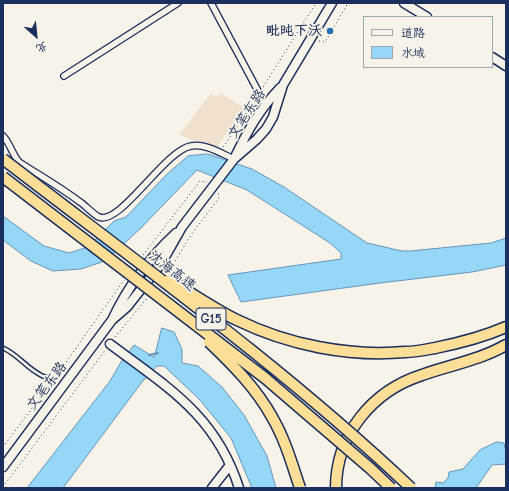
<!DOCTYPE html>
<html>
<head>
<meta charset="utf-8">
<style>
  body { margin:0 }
  #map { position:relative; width:509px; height:491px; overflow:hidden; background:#f7f3e8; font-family:"Comic Neue","LXGW WenKai TC",sans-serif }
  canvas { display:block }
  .frame { position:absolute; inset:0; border:4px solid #1b2f5e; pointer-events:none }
  .legend { position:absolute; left:363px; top:16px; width:130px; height:52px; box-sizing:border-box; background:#f7f3e8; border:1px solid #9fa5b1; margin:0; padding:5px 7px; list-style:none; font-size:12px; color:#1b2f5e }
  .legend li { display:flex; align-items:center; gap:8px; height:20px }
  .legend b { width:20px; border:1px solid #9fa5b1 }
  .north { position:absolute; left:16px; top:16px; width:40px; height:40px; -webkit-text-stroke:3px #f7f3e8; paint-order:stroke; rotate:153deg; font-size:11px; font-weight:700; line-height:16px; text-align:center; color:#1b2f5e }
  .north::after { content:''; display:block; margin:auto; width:14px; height:18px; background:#1b2f5e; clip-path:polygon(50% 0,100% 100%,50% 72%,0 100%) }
</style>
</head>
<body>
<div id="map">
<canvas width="509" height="491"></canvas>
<div class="frame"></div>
<ul class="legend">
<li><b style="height:5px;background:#f7f3e8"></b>道路</li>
<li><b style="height:11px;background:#96d7f8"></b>水域</li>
</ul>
<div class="north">北</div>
</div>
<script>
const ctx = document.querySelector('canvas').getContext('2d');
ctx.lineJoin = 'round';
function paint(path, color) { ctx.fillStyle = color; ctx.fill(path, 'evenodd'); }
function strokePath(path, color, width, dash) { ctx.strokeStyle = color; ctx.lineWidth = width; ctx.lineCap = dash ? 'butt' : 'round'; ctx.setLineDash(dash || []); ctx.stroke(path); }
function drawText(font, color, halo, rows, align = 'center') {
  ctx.font = font + ' "Comic Neue","LXGW WenKai TC",sans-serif'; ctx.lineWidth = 3.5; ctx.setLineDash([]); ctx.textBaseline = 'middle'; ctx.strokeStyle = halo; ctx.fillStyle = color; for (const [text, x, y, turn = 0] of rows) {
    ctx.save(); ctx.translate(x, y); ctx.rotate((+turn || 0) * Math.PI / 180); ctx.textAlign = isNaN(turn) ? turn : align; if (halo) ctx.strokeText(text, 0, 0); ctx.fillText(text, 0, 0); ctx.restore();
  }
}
paint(new Path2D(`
  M211 93 214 97 222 94 244 108 216 148 179 135Z`), '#f0e0ce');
const water = new Path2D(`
  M208 154 252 169 284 187 367 243 402 251H410L491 243 506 238V265L472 272 380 283 241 302 228 275 341 259V253L330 243 247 190 197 170 141 228 105 261 81 269 53 271 31 261 3 240V216L44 246 69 253 88 247 114 221 126 217 167 174 188 156Z
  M162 328 174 332 182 349V363L198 366 222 387 244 415 267 456 276 488H252L231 438 199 399 164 366H157L142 382 63 488H27L110 381 121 362 134 345 154 357Z
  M497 442 504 443 505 448 506 449V464L492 465 476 488H435L436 482 443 483 448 478 449 472 463 469 480 450Z`);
paint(water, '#96d7f8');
strokePath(water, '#6594ba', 1);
strokePath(new Path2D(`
  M149 355 158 353`), '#6594ba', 2);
const lane = new Path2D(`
  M3 348C17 354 26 367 39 374 43 377 49 378 54 379`);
const street = new Path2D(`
  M211 3 265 104
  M64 76 178 3
  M3 136C10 143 12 154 19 162 39 175 60 187 80 202 85 205 95 216 99 217 120 226 165 150 191 146 205 143 222 154 234 159`);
const secondary = new Path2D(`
  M404 3 427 17
  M492 57 506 66
  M235 157C248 130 259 110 280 88
  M112 320 127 307 161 264 182 227 234 159 257 139 266 129 273 117 283 85 332 3
  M110 344C167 387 216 415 239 488
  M3 467 112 320C127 288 149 258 176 233
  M212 488 230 465`);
const highway = new Path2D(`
  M435 348C460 343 483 337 506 327
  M336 488C336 435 372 391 422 375 450 365 480 360 506 345`);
strokePath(lane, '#1b2f5e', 5.5);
strokePath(street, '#1b2f5e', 8);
strokePath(secondary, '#1b2f5e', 11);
strokePath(highway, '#1b2f5e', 13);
strokePath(new Path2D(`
  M319 41 325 42 348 3
  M263 87 316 3
  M223 147 255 100
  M143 255 200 181 207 182
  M169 271 191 235 219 198 218 192
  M115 337 147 298
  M57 375 124 280
  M3 447 51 383
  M3 487 106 349`), '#1b2f5e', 1, [1, 3]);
strokePath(lane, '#f7f3e8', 2.5);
strokePath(street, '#f7f3e8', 5.5);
strokePath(secondary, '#f7f3e8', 8);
strokePath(highway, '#fcde96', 10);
const highwayBridge = new Path2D(`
  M3 159C142 266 284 368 411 488
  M3 177 265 378 371 469 391 488
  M169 280C192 293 214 309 237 320 288 345 349 357 405 352 415 352 425 350 435 348
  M209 342C233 365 256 388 272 417 285 439 292 464 300 488`);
strokePath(highwayBridge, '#1b2f5e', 13, []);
strokePath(highwayBridge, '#fcde96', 10);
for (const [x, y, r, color] of [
  [330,31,4,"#1f6fb2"]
]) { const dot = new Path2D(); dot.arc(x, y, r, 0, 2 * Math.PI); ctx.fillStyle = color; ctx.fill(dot); strokePath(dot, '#f7f3e8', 1.5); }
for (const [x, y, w] of [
  [211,319,30]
]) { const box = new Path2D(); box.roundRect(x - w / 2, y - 11, w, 22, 3); ctx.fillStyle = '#f7f3e8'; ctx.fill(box); strokePath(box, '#1b2f5e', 1); }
drawText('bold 13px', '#1b2f5e', null, [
  ["G15",211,319]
]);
drawText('bold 14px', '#1b2f5e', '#f7f3e8', [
  ["毗旽下沃",322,31]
], 'right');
drawText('14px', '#1b2f5e', '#f7f3e8', [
  ["文笔东路",247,114,-57],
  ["沈海高速",172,271,38],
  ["文笔东路",47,386,-53]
]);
</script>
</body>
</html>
